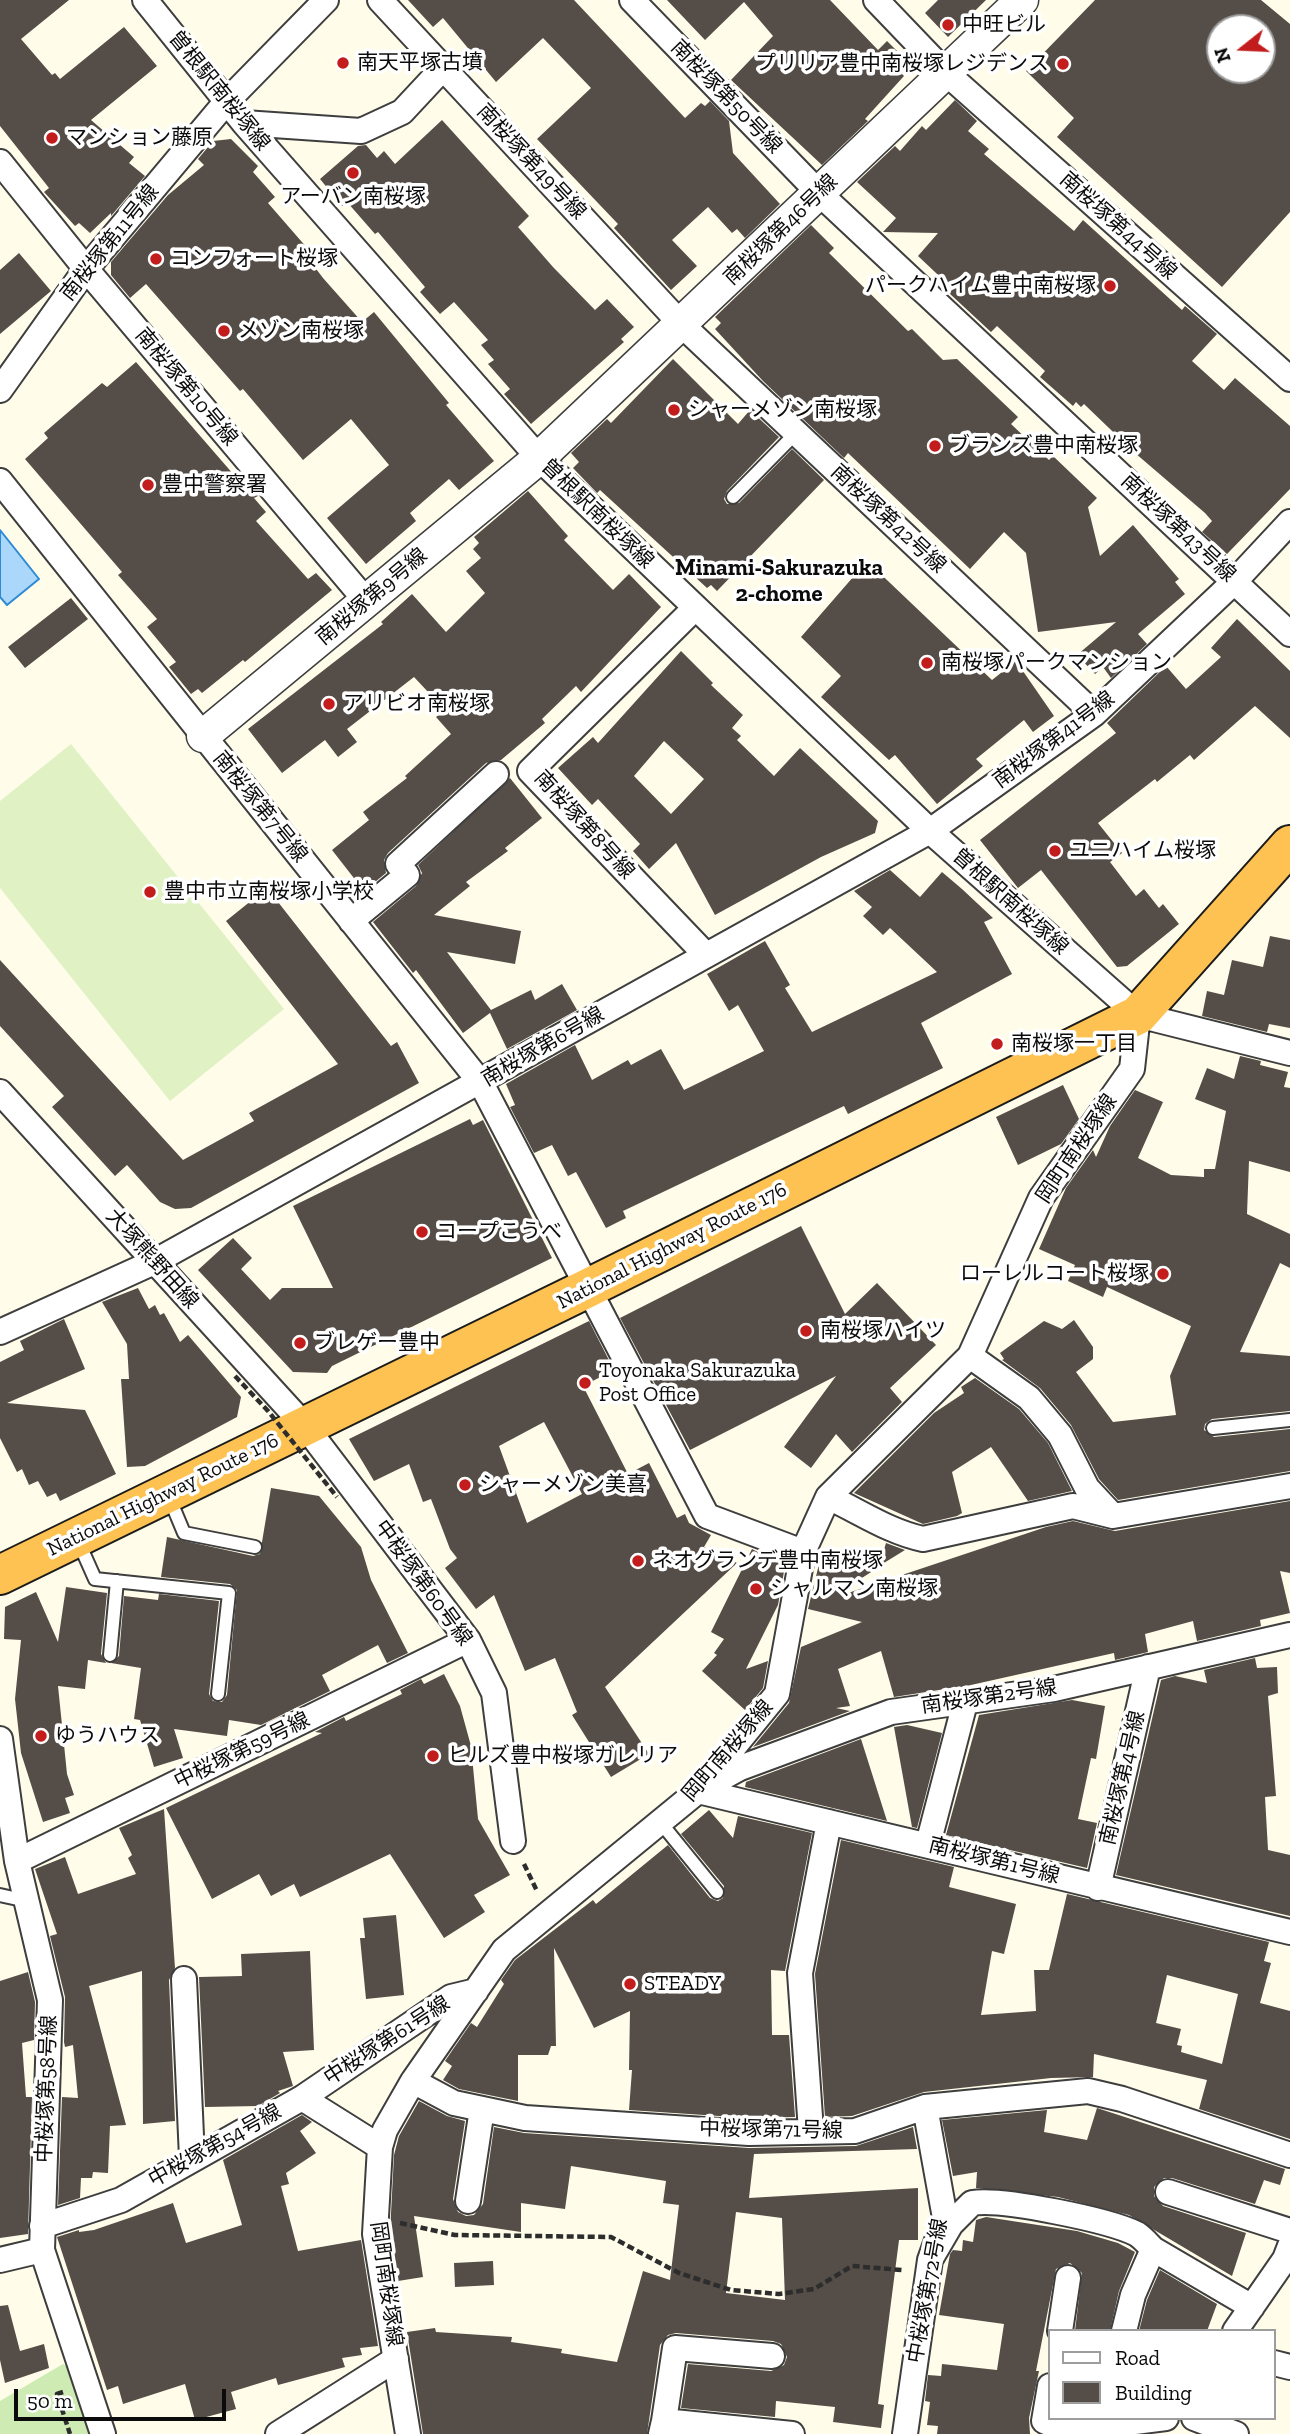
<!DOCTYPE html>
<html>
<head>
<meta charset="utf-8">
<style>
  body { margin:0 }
  #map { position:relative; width:1290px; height:2434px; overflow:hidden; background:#fffcea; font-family:"Zilla Slab",serif }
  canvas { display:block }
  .legend { position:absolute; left:1048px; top:2329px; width:228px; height:91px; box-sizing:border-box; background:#fff; border:2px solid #9d9d9d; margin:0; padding:9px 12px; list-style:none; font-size:21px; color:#0b0b0b }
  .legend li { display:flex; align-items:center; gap:14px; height:35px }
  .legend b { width:35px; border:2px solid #9d9d9d }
  .north { position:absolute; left:1206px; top:14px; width:70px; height:70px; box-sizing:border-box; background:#fff; border:2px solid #9d9d9d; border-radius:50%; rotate:252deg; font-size:19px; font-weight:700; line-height:28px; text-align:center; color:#0b0b0b }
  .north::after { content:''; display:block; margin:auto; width:24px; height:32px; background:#c21d1c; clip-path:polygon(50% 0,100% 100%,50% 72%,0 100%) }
  .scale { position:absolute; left:14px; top:2389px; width:212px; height:32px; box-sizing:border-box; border:4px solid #0b0b0b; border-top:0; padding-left:9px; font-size:21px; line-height:24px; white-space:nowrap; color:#0b0b0b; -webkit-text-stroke:5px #fff; paint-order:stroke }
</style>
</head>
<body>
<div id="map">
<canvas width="1290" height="2434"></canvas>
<ul class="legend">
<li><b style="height:9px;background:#fff"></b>Road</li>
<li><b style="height:19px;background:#554d47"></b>Building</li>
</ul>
<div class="north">N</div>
<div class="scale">50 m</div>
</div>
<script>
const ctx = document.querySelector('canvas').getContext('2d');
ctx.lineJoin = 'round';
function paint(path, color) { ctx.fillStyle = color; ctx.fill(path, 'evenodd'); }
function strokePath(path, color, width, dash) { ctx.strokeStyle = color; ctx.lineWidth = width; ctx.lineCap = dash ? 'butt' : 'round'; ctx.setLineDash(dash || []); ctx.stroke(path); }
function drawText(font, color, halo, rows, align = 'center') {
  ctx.font = font + ' "Zilla Slab","Noto Sans JP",serif'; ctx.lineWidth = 7; ctx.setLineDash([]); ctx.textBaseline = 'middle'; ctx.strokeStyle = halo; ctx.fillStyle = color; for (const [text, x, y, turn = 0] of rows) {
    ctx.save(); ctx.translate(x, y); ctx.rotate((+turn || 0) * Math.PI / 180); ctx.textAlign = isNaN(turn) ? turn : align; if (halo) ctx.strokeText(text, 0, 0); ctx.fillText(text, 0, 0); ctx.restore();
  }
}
paint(new Path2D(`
  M63 2364 68 2367 92 2434H0V2401Z`), '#cdebb2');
paint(new Path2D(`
  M71 744 284 1009 170 1101 0 888V801Z`), '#e0f2c4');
const water = new Path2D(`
  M0 530 39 579 7 605 0 597Z`);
paint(water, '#abd8fa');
strokePath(water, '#2e8ad5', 2);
paint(new Path2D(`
  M0 0H69L21 39 52 75 55 73 60 79 124 27 157 66 91 120 134 157 129 163 145 176 111 216V213L90 233 79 223 75 226 44 192 49 188 0 126Z
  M408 0H574L685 118 701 103 705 106 710 101 729 121 733 153 780 204 745 238 737 229 732 233 708 207 672 240 697 266 671 290 614 228 618 224 537 139 591 88 543 38 496 82 443 18 433 27Z
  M667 0H830L878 50 887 41 909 63 900 72 904 76 865 119 868 121 822 165 731 80 773 36 744 2 705 40Z
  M938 0H986L948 37 925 13Z
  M1095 0H1261L1290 24V212L1222 287 1057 137 1074 118 1026 71ZM1220 28H1262V70H1220Z
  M955 100 977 121 968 131 989 149 984 154 1074 231 1083 220 1182 310 1185 306 1217 334 1192 361 1224 390 1235 378 1290 426V489L1227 554 1202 532 1212 521 1205 513 1135 453 1084 404 1081 407 1076 402 1073 406 1040 377 1045 371 997 326 991 332 949 293 953 289 918 256 938 233 883 232 896 218 857 182 895 146 900 151 922 126 926 130Z
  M442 120 529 216 518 227 553 267 595 310 607 299 634 327 621 339 624 342 531 424 504 394 510 389 488 364 494 360 481 345 488 340 454 302 440 314 420 292 425 287 378 232 375 234 347 202 342 206 320 179 358 146 366 145 377 158 384 151 395 164Z
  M231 139 258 166 253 172 275 197 268 203 308 249 304 253 323 278 362 322 374 312 449 403 446 405 494 461 459 490 449 479 410 513 416 521 366 564 327 518 389 465 351 419 303 460 243 389 240 391 146 284 130 298 111 275V262L168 195 204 165 198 159 213 141Z
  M811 225 834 248 829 253 908 331 912 329 943 360 957 359 1018 417 1011 424 1049 460 1053 456 1097 498 1088 507 1100 556 1133 525 1179 579 1175 582 1185 594 1138 634 1147 644 1111 678 1103 667 1095 674 1077 655 1116 622 1038 632 1026 553 1004 532 970 569 848 453 844 458 763 381 715 329 721 323 715 317Z
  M19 253 51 291 0 334V270Z
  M673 359 738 424 750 410 779 437 727 491 724 499 727 504 739 503 792 449 824 480 717 591 711 585 707 588 600 490 597 493 573 468 579 462 571 453 607 419 611 423Z
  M136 362 234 475 238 472 258 496 254 498 266 512 256 521 308 579 316 573 332 590 245 662 243 660 202 693 198 689 191 694 169 667 176 662 147 627 157 619 118 575 122 572 25 459 48 438 44 433 102 383 107 387Z
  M528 491 568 536 564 540 613 590 629 574 661 607 581 692 576 686 542 719 545 723 501 760 486 763 388 853 384 860 386 873 364 891 332 850 369 820 363 812 407 778 405 776 451 734 436 717 445 710 414 677 347 729 357 742 338 757 325 740 282 773 248 729 383 624 381 622 412 594 446 632 485 593 466 571 481 558 473 549 479 543 474 537Z
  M867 561 992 680 1016 661 1054 716 1033 732 1024 720 976 759 983 766 937 804 895 755 889 760 821 697 841 676 801 637Z
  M71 598 88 619 25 668 8 647Z
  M1237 619 1290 671V738L1255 706 1194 760 1190 755 1157 782 1155 779 1098 823 1122 853 1110 862 1136 896 1144 889 1159 908 1163 904 1179 924 1127 966 1117 967 1041 870 1018 888 980 840 1116 733 1107 723 1166 666 1186 689 1221 657 1211 648Z
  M681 651 713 683 711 685 743 715 732 728 741 736 737 740 774 776 800 748 878 821 875 833 821 857 715 915 676 843 649 869 633 851 640 844 598 799 592 805 558 768 593 737 598 743ZM664 741 704 779 671 814 634 776Z
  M510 778 542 818 505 848 508 851 466 882 470 886 434 915 521 931 515 964 447 952 491 1010 531 990 535 1000 562 984 577 1010 507 1049 490 1013 463 1033 416 970 413 973 373 922 416 886 422 873 418 865Z
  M890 870 920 897 942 872 962 889 993 918 984 922 1012 974 921 1023 943 1068 848 1114 844 1106 623 1211 626 1218 606 1228 576 1172 568 1176 552 1145 534 1153 510 1107 515 1105 506 1084 575 1045 592 1080 628 1060 631 1065 661 1049 684 1090 764 1051 738 1005 729 1011 707 974 765 941 790 985 785 988 812 1032 937 972 890 928 883 935 863 916 872 907 854 891Z
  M267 888 391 1046 397 1042 419 1083 191 1208 175 1209 160 1202 127 1165 115 1176 52 1107 64 1096 0 1026V960L183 1160 254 1121 249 1113 338 1064 226 921Z
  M1270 936 1290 940V1028L1269 1024 1267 1032 1202 1016 1207 991 1224 995 1232 960 1263 967Z
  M1240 1056 1261 1061 1260 1065 1288 1072 1284 1087 1290 1088V1172L1249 1161 1247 1214 1290 1234V1268L1280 1263 1240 1352 1290 1356V1411L1212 1419 1205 1424 1204 1430 1214 1437 1290 1429V1471L1118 1500 1099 1479 1071 1425 1040 1388 1002 1360 1004 1359 1000 1353 1044 1321 1062 1329 1074 1320 1093 1347V1359L1076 1372 1113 1422 1176 1415 1170 1376 1191 1326 1107 1287 1103 1297 1068 1281 1075 1265 1039 1249 1066 1188 1093 1150 1096 1157 1110 1126 1135 1090 1163 1102 1138 1158 1171 1175 1204 1177V1169H1215L1226 1111 1195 1099 1207 1068 1234 1079Z
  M1063 1085 1079 1119 1061 1144 1018 1165 996 1117Z
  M470 1119 473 1125 483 1120 552 1258 332 1366 327 1373 293 1372 198 1270 233 1238 252 1258 241 1269 270 1300 282 1288H333L293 1206Z
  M801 1226 845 1314 877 1283 936 1345 890 1388 902 1402 852 1452 836 1434 811 1468 784 1447 836 1376 690 1450 620 1318Z
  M138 1288 149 1309 155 1305 160 1315 164 1313 180 1342 188 1335 241 1397 237 1417 145 1466 127 1467 121 1379H129L127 1344 102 1302Z
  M64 1319 85 1369 7 1403 85 1410 116 1474 60 1501 56 1493 47 1497 38 1481 29 1485 22 1469 17 1472 0 1438V1362L24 1350 20 1341Z
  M589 1321 614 1370 583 1386 628 1474 649 1463 677 1518 685 1514 689 1523 711 1535 704 1547 737 1563 605 1687 649 1754 611 1777 572 1715 577 1712 555 1658 525 1671 494 1595 476 1609 445 1568 457 1558 450 1549 431 1499 423 1502 409 1464 374 1481 349 1439ZM544 1422 582 1494 527 1523 499 1446Z
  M975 1378 1019 1409 1048 1443 1072 1491 1028 1501 991 1447 952 1472 962 1513 957 1516 923 1524 854 1493 934 1413 964 1393 961 1387Z
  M271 1488 319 1496 361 1547 371 1580 408 1653 387 1663 378 1645 322 1675 330 1691 261 1725 229 1720 227 1736 174 1729 183 1758 154 1767 140 1720 134 1719 141 1668 111 1663 119 1656 124 1596 158 1600 159 1594 219 1601 209 1694 213 1701 222 1702 227 1695 237 1590 230 1584 161 1577 167 1537 253 1556 260 1554Z
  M1290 1501V1573L1280 1571 1290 1613 1260 1620 1261 1626 1197 1641 1193 1621 1145 1634 1148 1652 1115 1660 1114 1653 971 1685 894 1697 881 1651 838 1669 850 1706 836 1708 850 1711 753 1747 789 1703 801 1647 862 1622 808 1609 822 1552 879 1567 840 1592 842 1595 1046 1527 1073 1521 1115 1531Z
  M886 1543 905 1550 879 1566Z
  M752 1549 785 1566 778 1605 746 1669 768 1661 763 1688 745 1710 702 1671 717 1655 714 1653 724 1639 711 1632Z
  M66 1587 107 1593 101 1654 106 1663 88 1660 85 1689 58 1686 67 1774 74 1795 65 1798 70 1813 43 1822 21 1753 15 1699 21 1640 4 1639 5 1607 36 1592 58 1642Z
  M1255 1658 1257 1668 1277 1667 1278 1693 1268 1696 1276 1796 1265 1797 1268 1850 1290 1855V1916L1116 1875 1161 1680 1175 1676 1207 1683 1204 1670Z
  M444 1674 460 1706 471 1746 478 1819 510 1875 474 1895 485 1912 444 1938 390 1854 300 1897 294 1884 271 1896 259 1874 212 1899 166 1808 322 1733 315 1732 344 1717 346 1721 402 1694 400 1690 421 1679 424 1684Z
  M1072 1700 1105 1706 1096 1759 1091 1758 1078 1819 1097 1823 1087 1868 946 1835 979 1715Z
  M907 1725 942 1733 917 1828 912 1827 894 1727Z
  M861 1739 887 1821 745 1787 746 1782Z
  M164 1809 175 1968 169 1980 175 2121 143 2124 142 1971 89 1986 126 2125 110 2126 108 2173 93 2172 92 2178H81L80 2198 58 2205 62 2097 78 2098 73 2045 65 2047 64 2042 65 1997 50 1936 57 1934 35 1869 65 1857 78 1894 136 1874 128 1858 132 1855 119 1828Z
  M709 1810 733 1838 738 1816 812 1833 785 1971 771 1970 772 2035H789L795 2117 749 2118 629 2110 632 2070H629L630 2011 594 2028 554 1948 556 2046H551L548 2055H518V2101L459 2089 443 2080 452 2066 445 2061 471 2023 477 2027 504 1984 501 1980 515 1960 593 1900 596 1904 668 1845 710 1898 718 1901 723 1898 724 1886 681 1834Z
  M841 1840 954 1867 949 1887 1016 1904 1004 1954 992 1951 981 2015 1036 2011 1034 1970H1049L1067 1894 1269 1942 1264 1961 1271 1963 1260 2003 1290 2011V2139L1199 2109 1207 2080 1094 2054 1093 2077 1051 2078 924 2092 852 2116 825 2117 815 1974ZM1167 1975 1238 1994 1222 2064 1181 2052 1182 2046 1177 2045 1181 2029 1156 2023Z
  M396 1915 404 1995 366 1999 360 1938H365L363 1918Z
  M310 1951 314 2050 283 2052 293 2086 278 2091 280 2093 258 2106 205 2107 199 1977 242 1976 241 1954Z
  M28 1972 35 2002 34 2040 22 2043 26 2097H32L28 2234 0 2238V1981Z
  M419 2101 447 2116 465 2121 453 2199 458 2212 466 2216 474 2215 483 2204 494 2127 524 2133 749 2148 856 2146 913 2127 917 2149 754 2154 749 2198 918 2188V2240H899L878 2404 884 2405 881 2428 833 2422 835 2407 776 2401 775 2417 681 2408 688 2364 771 2371 784 2365 787 2357 781 2344 773 2341 676 2333 668 2335 660 2345 647 2434H423L407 2332 435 2328 436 2332 512 2337 511 2342 562 2349 561 2353 617 2362 643 2271 670 2280 679 2205 663 2203 666 2181 571 2166 565 2209 521 2203V2232L414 2216 423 2277 398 2281 390 2233 394 2155 399 2136ZM736 2212 782 2218 785 2300 726 2293Z
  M1097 2108 1285 2169 1280 2185 1264 2180 1255 2204 1172 2178H1164L1154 2187V2196L1163 2206 1246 2233 1232 2276 1129 2215 1058 2197 976 2188 977 2172 953 2176 942 2120 1047 2110 1044 2132 1087 2140Z
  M302 2115 312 2122 300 2131 316 2153 286 2173 289 2184 281 2186 298 2251 361 2240 378 2346 360 2348 362 2355 342 2358 345 2367 278 2385 276 2378 231 2392 236 2409 195 2420 185 2384 123 2404 118 2386 107 2390 57 2237 79 2230V2232L94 2230 173 2203 186 2243 242 2225 223 2160Z
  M986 2217 1077 2231 1118 2243 1135 2252 1119 2291 1110 2331H1075L1082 2273 1070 2263 1056 2269 1036 2371H1039L1029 2418 1030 2434H937L938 2426 927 2425 930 2402 925 2401 928 2375 941 2376 942 2364 997 2370 1004 2324 939 2315 950 2254 953 2250 962 2251 963 2240 973 2242 976 2220Z
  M493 2261 494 2285 455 2287 454 2263Z
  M1160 2270 1217 2304 1207 2331H1139L1147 2300Z
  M8 2305 20 2351 44 2344 49 2368 5 2383 0 2360V2306Z`), '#554d47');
const service = new Path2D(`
  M733 497 796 433
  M1213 1428 1290 1420
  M169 1497 184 1533 255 1547
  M79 1543 95 1579 229 1593 218 1694
  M110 1655 117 1581
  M661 1823 717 1892
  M0 1895 27 1901`);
const minor = new Path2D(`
  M145 0 244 123 539 458 930 831 1138 1015 1290 1053
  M380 0 682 325 1094 714
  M632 0 819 193 1290 634
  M876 0 945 72 1290 379
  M244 123 361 131 402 112 443 68
  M0 162 86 269 367 602
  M0 390 86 269 227 101 326 0
  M0 481 481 1083 707 1516 803 1552
  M694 609 530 771 705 954
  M351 921 407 875 398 864 496 774
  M0 1092 305 1426 468 1640 494 1693 513 1841
  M0 1332 154 1262 930 831 1094 714 1235 581 1290 522
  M970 1356 1029 1398 1060 1435 1087 1488 1113 1516
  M828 1497C859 1511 889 1532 923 1539L1073 1506 1113 1516 1290 1486
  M0 1739 17 1861 50 2000 42 2250 103 2434
  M707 1786 740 1768 891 1712 1054 1689 1290 1635
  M698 1791 1290 1932
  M928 1844 966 1699
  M17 1861 468 1640
  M1098 1888 1148 1667
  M184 1979 192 2158
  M413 2081 454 2103 525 2118 749 2133 855 2131 925 2107 1088 2091 1122 2099 1290 2155
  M302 2098 380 2147
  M811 2131 800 1973 829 1822
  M1168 2192 1290 2231
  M468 2201 482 2109
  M42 2226 121 2200 302 2098 451 1997 476 1991
  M0 2260 42 2250
  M930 2260 951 2224 972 2203C1002 2198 1109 2220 1137 2234 1143 2238 1148 2244 1153 2249L1252 2307
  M1060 2331 1068 2278
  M1124 2331 1133 2295 1153 2249
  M1235 2331 1285 2259 1290 2246
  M1274 2363 1290 2367
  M1050 2386 1044 2421 1066 2431
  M1194 2418 1236 2434
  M664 2421 675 2348 772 2356
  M278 2434 396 2359
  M408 2434 375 2234 380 2147 385 2130 413 2081 504 1950 698 1791 777 1694 803 1552 828 1497 970 1356 1041 1198 1132 1069 1138 1015
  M661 2434 664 2421 792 2434
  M905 2434 930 2260 945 2218 925 2107
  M1065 2434 1066 2431 1166 2418`);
const tertiary = new Path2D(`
  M203 736 539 458 1022 0`);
const trunk = new Path2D(`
  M0 1575 586 1289 1138 1015 1290 845`);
strokePath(service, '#3e3e3e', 16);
strokePath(minor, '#3e3e3e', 28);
strokePath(tertiary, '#3e3e3e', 35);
strokePath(trunk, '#1c1c1c', 42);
strokePath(new Path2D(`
  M524 1864 537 1891
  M400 2223 455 2235 611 2237 679 2273 731 2290 779 2294 814 2289 852 2266 902 2270
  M63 2392 57 2394 70 2434`), '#2d2d2d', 4.5, [7, 3.5]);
strokePath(service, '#fff', 12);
strokePath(minor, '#fff', 24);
strokePath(tertiary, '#fff', 32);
strokePath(trunk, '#fec252', 38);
strokePath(new Path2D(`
  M235 1376 268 1411 337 1497`), '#2d2d2d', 4.5, [7, 3.5]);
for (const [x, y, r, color] of [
  [948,25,7,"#c21d1c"],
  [343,63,7,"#c21d1c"],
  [1063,64,7,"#c21d1c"],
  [52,138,7,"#c21d1c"],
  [353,173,7,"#c21d1c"],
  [156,259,7,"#c21d1c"],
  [1110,286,7,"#c21d1c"],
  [224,331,7,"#c21d1c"],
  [674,410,7,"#c21d1c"],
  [935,446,7,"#c21d1c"],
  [148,485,7,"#c21d1c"],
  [927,663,7,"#c21d1c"],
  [329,704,7,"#c21d1c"],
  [1055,851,7,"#c21d1c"],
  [150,892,7,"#c21d1c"],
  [997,1044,7,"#c21d1c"],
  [422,1232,7,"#c21d1c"],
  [1163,1274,7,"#c21d1c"],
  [806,1331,7,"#c21d1c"],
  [300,1343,7,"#c21d1c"],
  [585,1383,7,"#c21d1c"],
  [465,1485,7,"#c21d1c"],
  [638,1561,7,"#c21d1c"],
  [756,1589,7,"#c21d1c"],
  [41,1736,7,"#c21d1c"],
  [433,1756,7,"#c21d1c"],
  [630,1984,7,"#c21d1c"]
]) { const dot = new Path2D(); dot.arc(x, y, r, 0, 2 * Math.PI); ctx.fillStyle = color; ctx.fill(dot); strokePath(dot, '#fff', 2.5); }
drawText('21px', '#0b0b0b', '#fff', [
  ["中旺ビル",962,25],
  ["南天平塚古墳",357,63],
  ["プリリア豊中南桜塚レジデンス",1049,64,"right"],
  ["マンション藤原",66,138],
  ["アーバン南桜塚",353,197,"center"],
  ["コンフォート桜塚",170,259],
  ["パークハイム豊中南桜塚",1096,286,"right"],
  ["メゾン南桜塚",238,331],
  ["シャーメゾン南桜塚",688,410],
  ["ブランズ豊中南桜塚",949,446],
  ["豊中警察署",162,485],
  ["南桜塚パークマンション",941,663],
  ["アリビオ南桜塚",343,704],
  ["ユニハイム桜塚",1069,851],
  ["豊中市立南桜塚小学校",164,892],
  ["南桜塚一丁目",1011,1044],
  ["コープこうべ",436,1232],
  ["ローレルコート桜塚",1149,1274,"right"],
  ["南桜塚ハイツ",820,1331],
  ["ブレゲー豊中",314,1343],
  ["Toyonaka Sakurazuka",599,1371],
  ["Post Office",599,1395],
  ["シャーメゾン美喜",479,1485],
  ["ネオグランデ豊中南桜塚",652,1561],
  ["シャルマン南桜塚",770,1589],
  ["ゆうハウス",55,1736],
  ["ヒルズ豊中桜塚ガレリア",447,1756],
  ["STEADY",644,1984]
], 'left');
drawText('21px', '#0b0b0b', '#fff', [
  ["曽根駅南桜塚線",219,91,51],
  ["南桜塚第50号線",726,97,46],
  ["南桜塚第49号線",531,162,47],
  ["南桜塚第44号線",1118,226,42],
  ["南桜塚第46号線",781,230,-44],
  ["南桜塚第11号線",110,243,-51],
  ["南桜塚第10号線",186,387,50],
  ["曽根駅南桜塚線",597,514,44],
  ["南桜塚第42号線",888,519,43],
  ["南桜塚第43号線",1178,528,43],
  ["南桜塚第9号線",372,597,-40],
  ["南桜塚第41号線",1054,740,-37],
  ["南桜塚第7号線",260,807,51],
  ["南桜塚第8号線",584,825,48],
  ["曽根駅南桜塚線",1010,902,42],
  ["南桜塚第6号線",543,1047,-30],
  ["岡町南桜塚線",1077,1149,-56],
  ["National Highway Route 176",672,1246,-27],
  ["大塚熊野田線",152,1259,48],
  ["National Highway Route 176",163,1495,-26],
  ["中桜塚第60号線",423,1583,54],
  ["南桜塚第2号線",989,1697,-8],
  ["中桜塚第59号線",242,1751,-26],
  ["岡町南桜塚線",728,1751,-49],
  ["南桜塚第4号線",1123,1778,-77],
  ["南桜塚第1号線",994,1861,14],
  ["中桜塚第61号線",387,2041,-33],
  ["中桜塚第58号線",47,2089,-88],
  ["中桜塚第71号線",771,2130,1],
  ["中桜塚第54号線",215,2146,-29],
  ["岡町南桜塚線",386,2284,82],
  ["中桜塚第72号線",928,2291,-80]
]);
drawText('bold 23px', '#0b0b0b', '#fff', [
  ["Minami-Sakurazuka",779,568],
  ["2-chome",779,594]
]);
</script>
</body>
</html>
